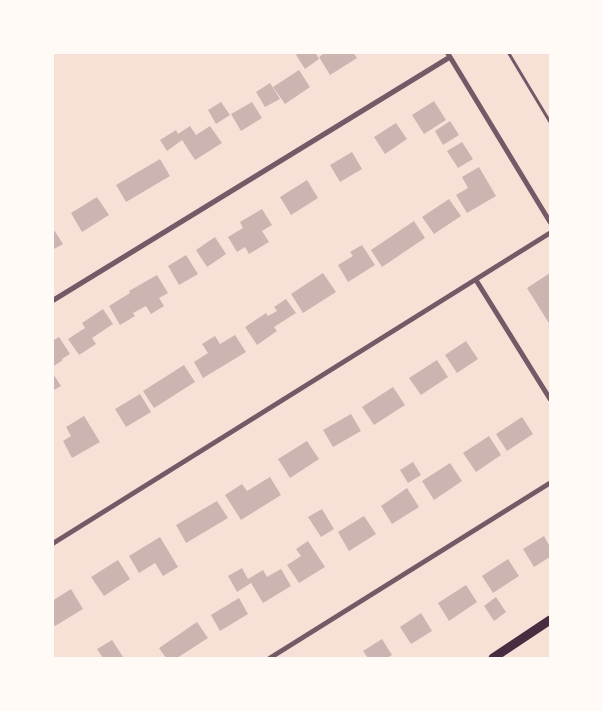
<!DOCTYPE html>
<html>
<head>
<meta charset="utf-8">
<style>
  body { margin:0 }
  #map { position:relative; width:603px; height:711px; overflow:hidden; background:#f7e1d7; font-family:Roboto,sans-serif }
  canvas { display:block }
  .frame { position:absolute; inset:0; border:54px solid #fffaf5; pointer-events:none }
</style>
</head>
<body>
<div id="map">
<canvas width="603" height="711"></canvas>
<div class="frame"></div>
</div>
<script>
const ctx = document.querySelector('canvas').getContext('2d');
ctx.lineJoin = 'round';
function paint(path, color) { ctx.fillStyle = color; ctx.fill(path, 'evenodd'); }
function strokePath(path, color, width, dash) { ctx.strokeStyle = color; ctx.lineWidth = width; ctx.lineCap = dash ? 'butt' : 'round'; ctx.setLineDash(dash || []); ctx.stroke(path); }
paint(new Path2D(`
  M300 52H315L319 59 305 69 296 55Z
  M326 52H353L357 58 330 75 319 57Z
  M299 70 310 87 285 104 273 87Z
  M270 83 280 99 265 107 256 92Z
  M434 101 446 120 424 134 412 115Z
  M221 102 230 115 216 124 208 110Z
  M252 102 262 118 241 131 231 114Z
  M450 121 459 135 443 145 435 131Z
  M396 123 407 139 385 154 374 137Z
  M190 126 196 135 210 126 222 143 195 160 182 140 167 151 160 140 176 130 178 134Z
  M462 142 473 159 458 168 447 151Z
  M352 152 362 169 340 182 330 165Z
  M160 159 170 176 126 202 116 185Z
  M479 167 496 196 467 213 456 195 468 188 462 177Z
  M307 180 318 198 291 215 280 197Z
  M97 197 109 215 82 232 71 213Z
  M449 199 461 216 434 234 422 217Z
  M262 209 272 225 262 231 269 242 249 254 245 247 237 252 228 237 243 228 240 222Z
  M414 221 425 238 382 267 371 250Z
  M52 227 63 244 52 250Z
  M215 237 226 254 207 267 196 250Z
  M362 245 375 265 348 282 338 265 353 256 350 252Z
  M186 255 198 274 179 285 168 266Z
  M323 273 336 292 303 313 291 294Z
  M550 273V325L527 288Z
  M157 275 168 293 159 298 164 306 151 314 146 306 133 313 135 316 120 325 109 306 130 293 129 291Z
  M286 299 296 313 274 327 277 331 257 345 245 327 266 313 268 316 277 311 274 307Z
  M103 309 113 324 92 338 96 344 79 355 68 339 85 328 82 323Z
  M235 335 246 352 203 378 194 362 208 353 202 344 215 336 220 344Z
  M59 337 70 354 62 359 63 360 52 367V341Z
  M466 341 478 359 457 373 445 355Z
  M437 360 448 377 421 395 409 378Z
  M184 365 195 382 154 408 143 391Z
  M52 372 61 386 52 391Z
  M393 387 405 405 374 425 362 407Z
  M140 394 151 412 126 427 115 409Z
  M351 414 361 431 333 447 323 430Z
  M84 416 100 442 72 458 63 441 71 436 66 427Z
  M522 417 533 434 507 451 496 434Z
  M489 436 501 455 476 472 463 453Z
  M307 441 319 459 290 478 278 459Z
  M413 462 421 475 408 483 400 470Z
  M450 463 462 481 434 500 422 481Z
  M270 477 281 495 241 520 225 495 242 484 247 491Z
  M407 488 419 507 392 524 381 506Z
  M217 501 228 518 186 543 176 525Z
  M322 509 334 529 321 537 308 517Z
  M364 516 376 534 349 551 338 532Z
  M544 536 550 547V557L534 567 523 549Z
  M160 537 178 567 163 576 155 563 139 573 129 556Z
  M308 541 325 567 299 583 287 565 301 556 296 549Z
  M508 559 519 576 493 593 482 576Z
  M118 560 130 579 104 596 91 577Z
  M242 568 248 579 263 570 267 577 281 569 291 586 263 603 251 583 237 592 228 576Z
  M466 585 477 602 449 621 438 603Z
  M71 589 83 609 55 626 52 622V601Z
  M496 597 506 612 494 621 484 606Z
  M239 598 248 614 220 631 211 615Z
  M421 613 432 631 411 644 400 627Z
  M197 622 208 638 177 658H166L159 648Z
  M382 639 392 655 387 658H368L363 651Z
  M112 640 123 657 121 658H103L97 649Z`), '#ccb4b1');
strokePath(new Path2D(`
  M508 52 550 122`), '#755966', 3);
strokePath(new Path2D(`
  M447 52 550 222
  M476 280 550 399
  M52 301 450 57
  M52 544 550 233
  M270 658 550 483`), '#755966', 5);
strokePath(new Path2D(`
  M493 658 550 620`), '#4a2c40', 9);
</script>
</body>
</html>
